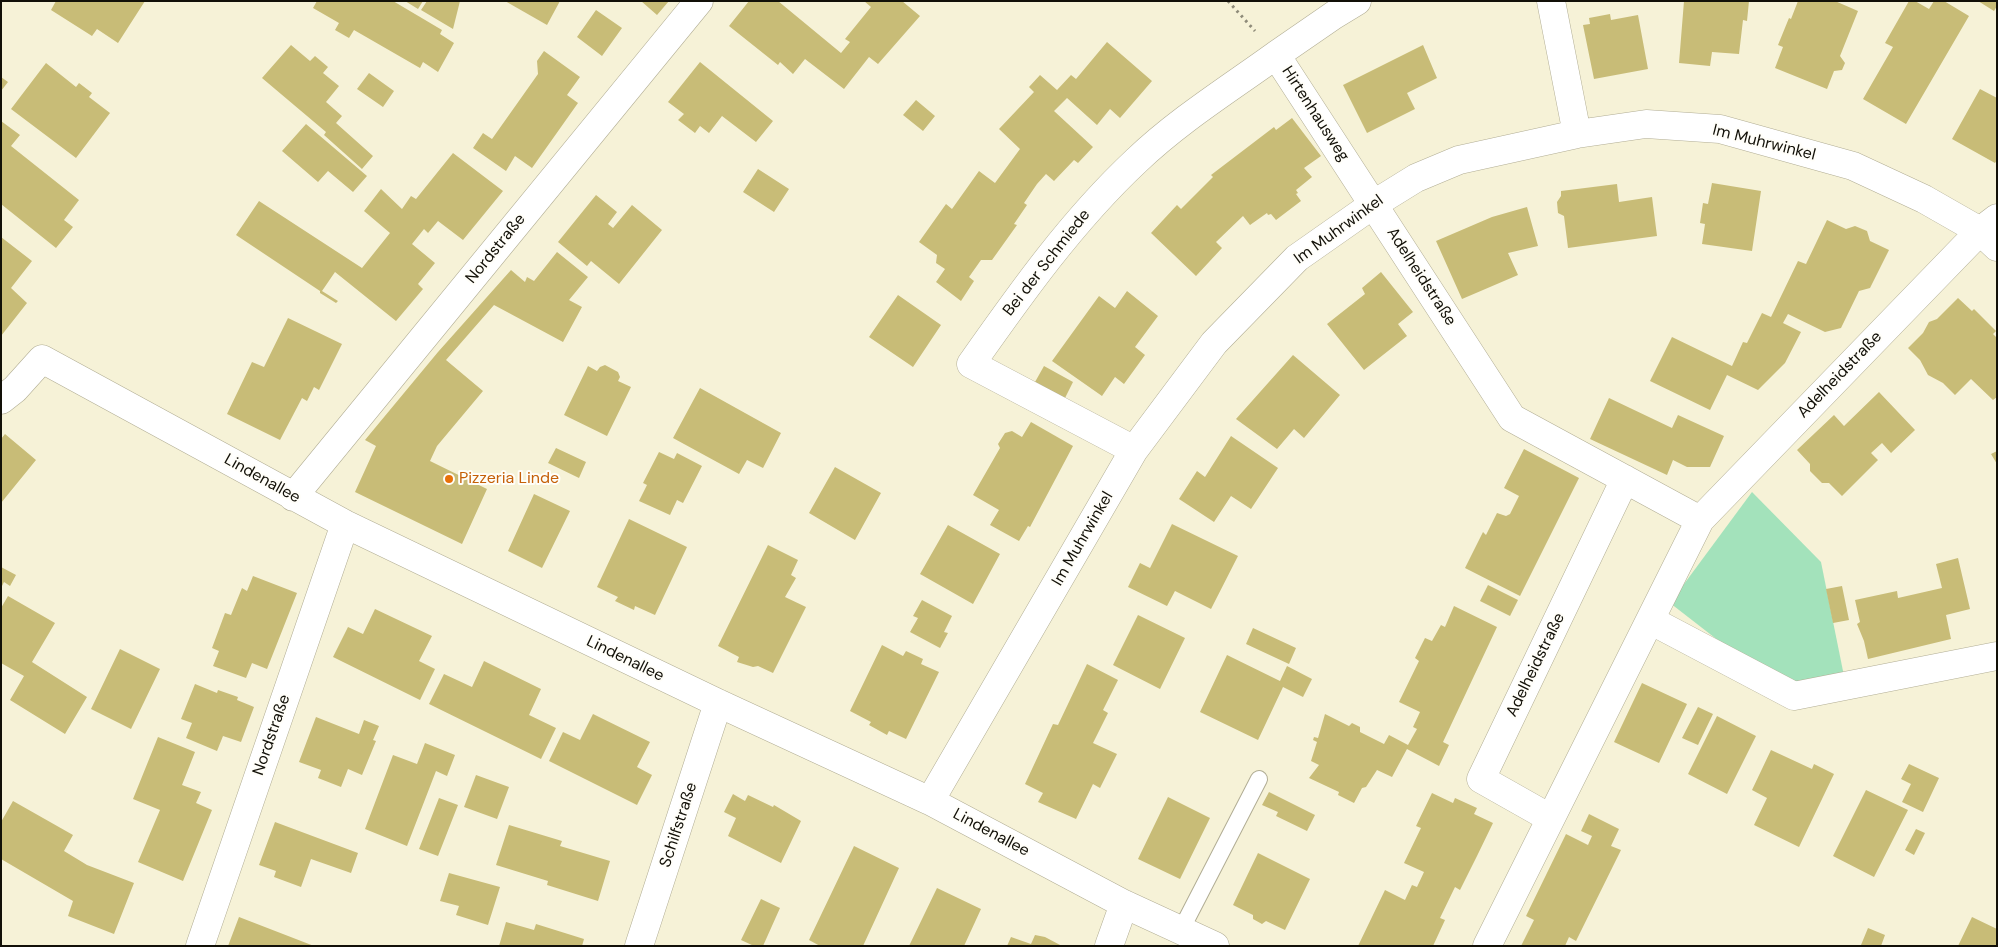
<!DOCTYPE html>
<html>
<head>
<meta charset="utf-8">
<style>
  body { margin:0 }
  #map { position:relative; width:1998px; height:947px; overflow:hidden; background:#f6f2d7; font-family:"DM Sans",sans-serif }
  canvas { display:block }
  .frame { position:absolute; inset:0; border:2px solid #121008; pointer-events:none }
</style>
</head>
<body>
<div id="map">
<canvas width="1998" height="947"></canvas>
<div class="frame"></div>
</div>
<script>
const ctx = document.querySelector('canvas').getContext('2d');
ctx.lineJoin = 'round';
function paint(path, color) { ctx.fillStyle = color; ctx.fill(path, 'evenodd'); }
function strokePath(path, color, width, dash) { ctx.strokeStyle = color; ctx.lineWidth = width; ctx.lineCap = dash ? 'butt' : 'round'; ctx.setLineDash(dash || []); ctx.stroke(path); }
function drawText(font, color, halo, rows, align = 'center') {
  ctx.font = font + ' "DM Sans",sans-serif'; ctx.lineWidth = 4; ctx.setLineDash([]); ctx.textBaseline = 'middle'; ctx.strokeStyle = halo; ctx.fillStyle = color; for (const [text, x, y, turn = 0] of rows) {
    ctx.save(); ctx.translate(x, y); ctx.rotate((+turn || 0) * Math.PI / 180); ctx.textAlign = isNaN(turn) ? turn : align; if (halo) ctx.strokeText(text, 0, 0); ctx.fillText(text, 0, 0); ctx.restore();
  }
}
paint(new Path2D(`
  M1752 492 1821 562 1844 676 1796 683 1755 669 1670 603Z`), '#a3e2bb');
paint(new Path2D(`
  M56 1H145L118 43 97 29 92 36 51 10Z
  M317 1H393L442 30 440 34 454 43 438 72 423 62 420 68 354 30 349 38 335 30 339 23 313 8Z
  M405 1H423L418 9Z
  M427 1H460L453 29 421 10Z
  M505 1H560L547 25Z
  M641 1H669L657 15Z
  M749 1H778L841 53 850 42 845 39 871 7 864 1H902L920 16 878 64 869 57 844 89 805 59 793 74 780 62 778 65 729 26Z
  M1684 1H1749L1747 21 1743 20 1739 54 1712 52 1710 66 1679 63Z
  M1798 1H1835L1858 11 1840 56 1845 63 1842 70 1834 71 1827 89 1775 68 1783 47 1778 45 1789 18 1791 19Z
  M1909 1H1915L1929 9 1934 1H1944L1969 16 1906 124 1863 99 1893 47 1885 43Z
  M1978 1H1997V6L1994 11Z
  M596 10 622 28 602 56 577 37Z
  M1610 14 1611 20 1638 15 1648 69 1594 79 1583 25 1590 24 1589 18Z
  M1107 42 1152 81 1120 118 1110 109 1097 125 1067 98 1054 111 1093 147 1078 163 1074 160 1054 181 1046 174 1037 184 1024 203 1027 205 1014 224 1017 225 992 260H981L969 277 974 281 961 301 936 282 945 269 936 263 937 255 919 242 946 204 952 209 979 171 995 183 1020 149 999 129 1034 92 1029 87 1040 75 1057 90 1071 75 1076 79Z
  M291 45 310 61 315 56 328 67 323 73 339 86 326 102 342 116 336 123 373 156 362 169 324 135 326 132 262 78Z
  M1423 45 1437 78 1407 93 1415 109 1367 133 1343 85Z
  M544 51 580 77 567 95 578 103 532 168 515 156 506 171 473 148 483 133 492 139 538 74 537 61Z
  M700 62 773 121 756 142 722 116 709 133 700 126 695 133 678 120 684 114 668 102Z
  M46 63 76 87 79 83 92 93 89 97 110 113 76 158 11 109Z
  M369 73 394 91 383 107 357 89Z
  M1 77 8 82 1 91Z
  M1980 89 1997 98V160L1995 163 1952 139Z
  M916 100 935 116 923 131 903 115Z
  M1292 118 1321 156 1304 168 1312 177 1296 190 1298 193 1296 194 1301 201 1276 220 1271 214 1268 215 1267 213 1250 225 1243 216 1216 242 1222 248 1196 276 1151 233 1177 205 1181 209 1213 177 1211 175 1274 127 1276 130Z
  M1 121 20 135 11 146 79 200 64 220 73 227 56 248 1 204Z
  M306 124 367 176 353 192 328 171 318 182 282 151Z
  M453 153 503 191 463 240 438 221 428 233 424 229 412 244 435 263 418 284 423 289 396 321 335 272 322 291 338 301 336 303 320 293V291L236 235 259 201 362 268 390 233 364 211 381 189 402 209 411 196 416 199Z
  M758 169 789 189 774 212 743 192Z
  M1712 183 1761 191 1752 251 1702 244 1705 224 1700 223 1703 203 1708 204Z
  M1617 184 1619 202 1652 197 1657 236 1568 248 1564 216 1558 213 1557 202 1561 196V191Z
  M596 195 617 212 608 224 613 228 632 205 662 230 619 284 591 261 587 266 558 242Z
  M1527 207 1538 246 1508 253 1518 275 1462 299 1436 241 1492 217Z
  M1827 220 1846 229 1855 226 1867 231 1870 241 1889 250 1870 288 1859 291 1841 328 1825 332 1788 314 1783 323 1801 332 1785 363 1758 390 1727 375 1710 410 1650 381 1672 337 1732 366 1743 342 1747 343 1762 313 1771 317 1798 261 1806 264Z
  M1 237 32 261 11 288 27 303 1 336Z
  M557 252 588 277 569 300 582 307 563 342 494 305 446 360 483 391 437 446 430 461 487 489 462 544 355 492 376 446 365 440 438 352 511 270 525 282 527 277 534 281Z
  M1381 272 1413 312 1398 324 1407 336 1364 370 1327 324 1365 294 1362 288Z
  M1127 291 1158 316 1135 347 1145 355 1124 384 1115 377 1102 396 1052 361 1099 296 1115 308Z
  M898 295 941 325 913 367 869 337Z
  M1958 298 1972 311 1974 309 1996 331 1993 334 1997 338V397L1993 400 1971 379 1955 395 1943 383 1928 375 1920 360 1908 348 1923 333 1929 322 1937 319Z
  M288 318 342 344 319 390 314 387 307 401 302 398 280 440 227 414 252 362 264 367Z
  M1293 355 1340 395 1304 438 1294 429 1277 449 1236 419Z
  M605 365 618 372 620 377 618 381 631 387 607 436 564 415 588 366 597 371 600 367Z
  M1044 366 1073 382 1065 398 1035 382Z
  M700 388 781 433 763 468 747 460 739 474 673 438Z
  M1879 392 1915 430 1891 453 1882 443 1871 453 1878 460 1842 496 1829 483H1822L1810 471V464L1797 450 1834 415 1844 426Z
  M1609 398 1672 428 1678 415 1724 436 1710 467H1687L1673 460 1667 475 1590 439Z
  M1031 422 1073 446 1030 527 1028 526 1019 541 990 525 999 510 973 495 1000 448 998 444 1005 433 1012 431 1022 437Z
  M5 434 36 460 1 503V439Z
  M1231 436 1278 468 1251 509 1231 496 1214 522 1179 499 1197 471 1205 477Z
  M556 448 586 462 579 478 548 463Z
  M1524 449 1579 478 1520 596 1465 568 1483 532 1486 535 1497 513 1506 516 1510 514 1519 496 1504 488Z
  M1997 451V464L1991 454Z
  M659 452 674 459 677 453 702 466 683 503 677 500 670 515 639 501 647 485 643 483Z
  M835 467 881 493 855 540 809 513Z
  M534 494 570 511 542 568 508 551Z
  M629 519 687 547 655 615 635 606 634 610 615 601 618 597 597 587Z
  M1172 524 1238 556 1211 609 1175 591 1167 606 1128 587 1140 563 1150 568Z
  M948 525 1000 554 973 604 920 574Z
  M768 545 798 560 791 575 796 578 785 597 806 607 773 673 758 666 753 667 737 662 739 657 718 646Z
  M1958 558 1970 609 1946 615 1951 639 1868 659 1864 641 1857 624 1860 622 1855 600 1897 591 1898 598 1942 588 1936 564Z
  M1 567 16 575 10 586 4 582 1 588Z
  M253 576 297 593 267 669 252 663 246 678 213 666 219 651 212 648 225 613 231 615 242 588 247 591Z
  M1488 585 1518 600 1510 616 1480 601Z
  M1842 586 1849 620 1833 623 1826 589Z
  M8 596 55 623 32 662 87 697 65 734 10 700 24 676 1 663V608Z
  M922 600 952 616 944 632 948 633 940 648 910 632 918 618 913 616Z
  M1454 606 1497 627 1443 742 1449 745 1439 766 1407 749 1392 777 1377 770 1366 787 1362 788 1354 803 1338 795 1339 792 1309 778 1319 765 1311 761 1317 742 1313 740 1314 737 1318 738 1325 714 1349 726 1352 723 1360 727V732L1384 744 1389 735 1408 745 1417 729 1413 727 1420 712 1399 702 1419 661 1415 658 1425 638 1432 641 1441 625 1445 627Z
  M375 609 432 636 419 661 435 669 420 700 333 657 348 627 363 634Z
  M1138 615 1185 638 1160 689 1113 665Z
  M1253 628 1296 648 1289 664 1246 644Z
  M882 645 903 656 906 651 923 659 921 664 939 672 906 739 889 731 887 735 869 725 871 722 850 711Z
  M120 649 160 669 131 729 91 709Z
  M1227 655 1280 681 1287 666 1312 679 1303 697 1283 687 1258 740 1200 712Z
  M484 661 541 689 529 715 556 728 541 759 429 704 444 674 472 687Z
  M1087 664 1118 680 1103 710 1108 713 1093 743 1117 754 1100 788 1093 784 1076 819 1038 802 1043 793 1025 784 1053 724 1058 725Z
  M1642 683 1687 704 1659 763 1614 742Z
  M195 684 217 693 218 690 238 697 237 700 254 707 241 742 223 736 217 751 186 738 192 723 181 719Z
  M1698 707 1713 714 1698 745 1682 738Z
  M593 714 650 742 637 767 652 775 637 805 549 761 563 732 580 740Z
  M1717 716 1756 736 1727 794 1688 774Z
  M316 717 359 734 364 720 379 726 373 740 376 741 362 775 348 769 341 787 318 778 321 770 299 762Z
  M158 737 195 752 182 785 201 792 196 803 212 810 183 881 138 862 160 810 133 799Z
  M425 743 455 755 447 776 436 771 407 846 365 829 393 755 417 764Z
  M1771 750 1812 769 1814 764 1834 774 1799 847 1754 825 1767 798 1752 790Z
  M1909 764 1939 778 1923 812 1902 802 1911 784 1901 779Z
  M476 775 509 787 497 819 464 807Z
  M1866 790 1908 810 1874 877 1833 856Z
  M1269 792 1315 815 1307 831 1276 816 1278 812 1262 805Z
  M1432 793 1453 803 1455 798 1477 808 1474 814 1493 823 1477 856 1460 890 1455 887 1440 918 1445 920 1433 946H1358L1385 890 1405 900 1412 885 1417 887 1424 872 1404 863 1421 828 1416 826Z
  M733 794 745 801 748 795 773 807 774 805 801 821 781 863 728 836 736 818 724 812Z
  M1168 797 1210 818 1180 879 1138 859Z
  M439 798 458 805 438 856 419 849Z
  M13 801 73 835 64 851 87 865 134 883 114 934 68 916 73 901 1 859V822Z
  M1589 814 1619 829 1611 846 1621 850 1576 941 1569 937 1565 946H1521L1534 920 1526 916 1566 834 1588 845 1592 836 1581 831Z
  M275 822 358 853 351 873 311 859 301 887 274 877 276 871 259 865Z
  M509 825 562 841 560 846 610 861 598 901 547 885 548 881 496 865Z
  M1916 829 1925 833 1914 855 1905 850Z
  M854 846 899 868 863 946H820L809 940Z
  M1258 853 1310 879 1285 930 1266 921 1262 924 1253 919V915L1233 905Z
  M449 873 500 887 488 925 456 915 459 906 440 901Z
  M937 888 981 909 964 946H909Z
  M761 899 780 908 763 946H754L741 940Z
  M239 917 314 946H228Z
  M1972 917 1997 929V946H1958Z
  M506 922 534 930 536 924 584 939 582 946H499Z
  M1868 928 1885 935 1881 946 1861 945Z
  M1035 935 1045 937 1062 946H1007L1011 937 1031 944Z`), '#c8bc77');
const lane = new Path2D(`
  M1181 930 1259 779`);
const street = new Path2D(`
  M1357 1 1334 15 1276 55 1512 418 1700 520
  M1551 1 1577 134
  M1 400 15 389 42 359 345 524 718 703 930 801 1124 904 1215 946
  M1134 450 971 364C1021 293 1072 221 1136 161 1179 120 1229 89 1276 55
  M293 497 699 1
  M1650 620 1794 696 1997 656
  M930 801 1134 450 1214 343 1297 258 1374 204 1416 178 1459 160 1577 134 1646 124 1720 129 1853 166 1924 199 1980 231 1997 247
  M1550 818 1481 779 1625 479
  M200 946 345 524
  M639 946 718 703
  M1109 946 1124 904
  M1487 946 1700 520 1980 231 1997 218`);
strokePath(lane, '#b1ad94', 18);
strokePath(street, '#b1ad94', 29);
strokePath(new Path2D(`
  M1228 1 1255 31`), '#8e8b79', 3, [2.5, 4]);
strokePath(lane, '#fff', 16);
strokePath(street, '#fff', 28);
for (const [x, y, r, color] of [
  [449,479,5,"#e8710a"]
]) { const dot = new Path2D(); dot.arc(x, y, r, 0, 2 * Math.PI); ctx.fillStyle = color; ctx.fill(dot); strokePath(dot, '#fffef9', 2); }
drawText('16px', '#121008', '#fffef9', [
  ["Hirtenhausweg",1315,114,57],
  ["Im Muhrwinkel",1764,143,14],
  ["Im Muhrwinkel",1339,230,-36],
  ["Nordstraße",496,249,-51],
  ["Bei der Schmiede",1047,263,-52],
  ["Adelheidstraße",1421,277,57],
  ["Adelheidstraße",1840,375,-46],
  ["Lindenallee",262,479,29],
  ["Im Muhrwinkel",1083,539,-60],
  ["Lindenallee",625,659,26],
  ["Adelheidstraße",1536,665,-64],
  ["Nordstraße",272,735,-71],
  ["Schilfstraße",679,825,-72],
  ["Lindenallee",991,833,28]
]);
drawText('16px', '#c56008', '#fffef9', [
  ["Pizzeria Linde",459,479]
], 'left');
</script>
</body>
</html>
